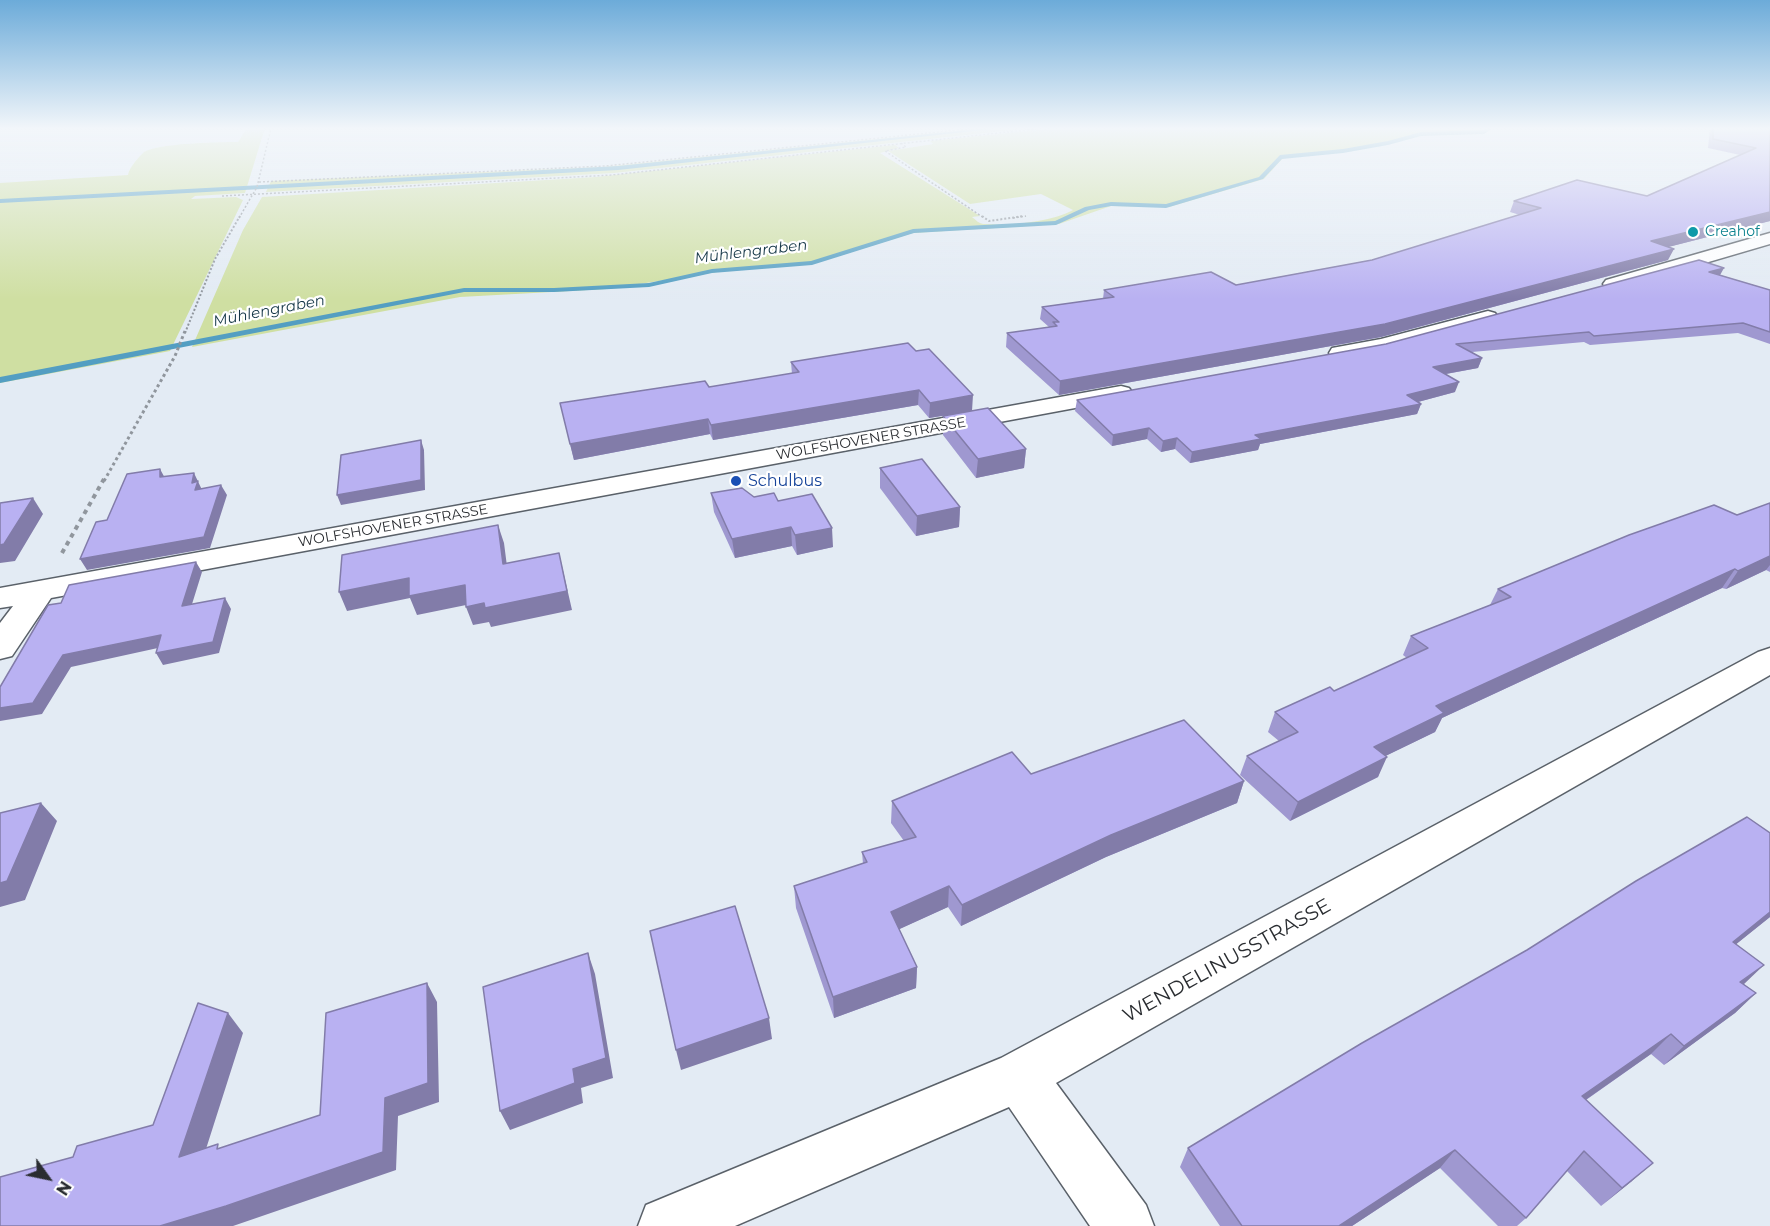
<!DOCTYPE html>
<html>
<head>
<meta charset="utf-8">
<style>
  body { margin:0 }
  #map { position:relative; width:1770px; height:1226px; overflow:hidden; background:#e3ebf4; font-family:Montserrat,sans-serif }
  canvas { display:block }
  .north { position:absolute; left:18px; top:1148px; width:60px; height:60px; -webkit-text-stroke:4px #fff; paint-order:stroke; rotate:123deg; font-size:16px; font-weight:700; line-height:24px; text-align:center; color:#2a2d31 }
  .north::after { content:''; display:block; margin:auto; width:21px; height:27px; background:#2a2d31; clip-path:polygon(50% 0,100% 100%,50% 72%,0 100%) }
</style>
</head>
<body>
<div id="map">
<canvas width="1770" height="1226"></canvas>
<div class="north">N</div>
</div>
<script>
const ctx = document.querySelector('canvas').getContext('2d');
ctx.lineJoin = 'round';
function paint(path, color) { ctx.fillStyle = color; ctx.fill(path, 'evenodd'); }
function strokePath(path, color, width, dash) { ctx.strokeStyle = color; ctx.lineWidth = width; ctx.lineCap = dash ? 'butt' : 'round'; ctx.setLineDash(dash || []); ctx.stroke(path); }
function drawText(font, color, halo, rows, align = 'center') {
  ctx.font = font + ' Montserrat,sans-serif'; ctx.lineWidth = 4.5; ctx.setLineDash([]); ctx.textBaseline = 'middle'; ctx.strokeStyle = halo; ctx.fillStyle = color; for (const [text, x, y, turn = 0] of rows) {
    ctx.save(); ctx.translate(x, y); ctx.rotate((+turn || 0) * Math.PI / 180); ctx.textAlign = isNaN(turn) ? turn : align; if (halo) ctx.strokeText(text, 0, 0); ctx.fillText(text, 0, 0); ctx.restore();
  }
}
paint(new Path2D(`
  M247 128H265L245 193 195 196 191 199 236 197 243 200 170 351 0 383V183L128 175C129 168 138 158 143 153 153 143 222 142 238 142Z
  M984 128H1031L614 173 266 192 271 181 603 167Z
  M1057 128H1492L1486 132 1424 134 1390 144 1283 158 1264 179 1169 207 1111 206 1059 224 913 233 812 264 730 270 607 289 460 297 192 347 243 230 262 197 596 177 895 145 899 148 880 153 980 216 972 217C976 220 979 224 984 224 1009 226 1052 222 1073 210L1041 194 970 204 888 151 933 144 930 141Z`), '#cfdfa2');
paint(new Path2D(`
  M987 128H1001L618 170 0 203V199L618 166Z
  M1487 128H1493L1484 134 1421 136 1388 145 1343 153 1282 159 1263 179 1166 208 1111 206 1089 210 1056 225 914 233 812 265 712 273 649 287 554 292H464L0 383V377L464 288H554L649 283 712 269 811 261 913 229 1055 221 1085 207 1111 202 1166 204 1259 177 1280 155 1343 149 1388 141 1421 132 1483 130Z`), '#539ec2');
const minor = new Path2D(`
  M1770 233V244L1613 290 1606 288 1603 284 1606 280Z
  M1488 311 1495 313 1498 317 1495 321C1463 330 1359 364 1332 358L1329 353 1332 348 1381 339Z
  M1121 386 1129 388 1133 393 1129 398 51 598 12 656 0 659V623L13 606 0 608V588Z
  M1770 648V675L1056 1083 1146 1205 1154 1226H1090L1009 1107 735 1226H638L646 1205 1001 1058 1758 652Z`);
strokePath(minor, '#5a6169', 3);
strokePath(new Path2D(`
  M901 143 906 147 885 151 984 218
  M259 182 605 166 977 128
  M222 196 612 175 1045 128
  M239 218 257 187 271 128
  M1013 218 1026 216`), '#90969d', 1.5, [2, 2]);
strokePath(new Path2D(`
  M982 216 989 221 1024 216
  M185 333 215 259 240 216`), '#90969d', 2, [2, 2]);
strokePath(new Path2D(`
  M104 481 175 356 185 331`), '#90969d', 3, [3, 3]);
strokePath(new Path2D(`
  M62 553 104 479`), '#90969d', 4, [4.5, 4.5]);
paint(minor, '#fff');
paint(new Path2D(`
  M1710 128H1770V221L1668 247V260L1381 337 1059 395 1006 347 1007 333 1049 327 1040 319 1042 307 1103 299 1104 290 1236 285 1372 260 1520 215 1510 212 1514 201 1647 196 1740 155 1708 148Z
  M1720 275 1770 290V344L1738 333 1590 345 1584 342 1472 352 1482 358 1478 368 1446 374 1455 392 1418 402 1421 404 1417 414 1260 444 1258 450 1190 463 1175 449 1161 452 1147 439 1112 446 1075 411 1077 400 1386 344Z
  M908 343 972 411 929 418 918 405 713 440 710 434 574 460 560 403 709 387 792 374 791 362Z
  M943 416 1026 449 1024 468 976 478 943 435Z
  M880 468 960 507 959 527 916 536 880 488Z
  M711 493 754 497 778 501 833 547 797 555 792 546 735 558 714 512Z
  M1770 503V572L1766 570 1726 589 1722 588 1442 718 1435 732 1385 756 1378 777 1290 821 1240 775 1247 756 1279 741 1268 732 1275 712 1334 691 1407 658 1403 655 1411 636 1490 605 1498 589 1737 515Z
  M1031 774 1244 781 1237 803 1106 857 961 926 948 907 899 929 917 967 916 988 834 1018 796 908 794 886 863 864 862 852 904 841 891 823 892 801Z
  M1770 833V917L1736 944 1744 984 1756 993 1735 1013 1664 1065 1651 1054 1586 1100 1632 1181 1601 1206 1567 1171 1526 1218 1517 1226H1498L1440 1168 1352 1226H1220L1180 1167 1188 1148Z`), '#9f98d0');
paint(new Path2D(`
  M1770 212V221L1645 253 1651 241Z
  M1674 249 1668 260 1381 337 1059 395 1060 381Z
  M1724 268 1719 277 1709 272Z
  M1482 358 1478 368 1429 377 1433 367Z
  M1459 382 1455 392 1403 406 1407 395Z
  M919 390 918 405 713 440 711 425Z
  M973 395 972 411 929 418 930 403Z
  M1421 404 1417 414 1260 444 1258 450 1190 463 1192 452 1255 435Z
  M708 419 710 434 574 460 570 444Z
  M1149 428 1147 439 1112 446 1113 435Z
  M1177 438 1175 449 1161 452 1163 441Z
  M421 440 424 450 425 490 341 505 337 495Z
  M1026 449 1024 468 976 478 978 459Z
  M160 469 166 480 160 477Z
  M194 473 203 492 200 500 192 483Z
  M221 485 227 495 210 548 87 570 80 559Z
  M33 498 43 514 15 561 0 563V545Z
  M960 507 959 527 916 536 917 516Z
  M498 525 504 543 509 582 503 564Z
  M791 527 792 546 735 558 732 539Z
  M832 528 833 547 797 555 795 535Z
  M559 553 572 610 491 627 489 622 473 625 466 607Z
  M1770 556V565L1766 570 1726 589 1738 571Z
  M196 562 202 572 188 617 182 606Z
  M1735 569 1722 588 1442 718 1435 732 1365 766 1374 747 1436 706Z
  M409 578 465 585 471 604 417 615 410 598 347 611 339 592Z
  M225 598 231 609 219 653 163 665 156 653Z
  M161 635 167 646 71 667 42 714 0 721V708L63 655Z
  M1387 757 1378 777 1290 821 1298 802Z
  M1244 781 1237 803 1106 857 961 926 962 905 1111 835Z
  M41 803 57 821 25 900 0 907V883Z
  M949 886 948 907 891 933V912Z
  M1770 912V917L1714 962 1733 942Z
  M588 953 595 974 613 1078 581 1088 583 1103 510 1130 500 1111 573 1069Z
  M1764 965 1743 985 1740 982Z
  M917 967 916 988 834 1018 833 997Z
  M427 983 437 1002 439 1102 398 1116 396 1170 233 1226H160L385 1098Z
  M1756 993 1735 1013 1664 1065 1684 1046Z
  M228 1013 243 1033 198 1174 179 1157Z
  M769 1018 772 1039 681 1070 676 1050Z
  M1671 1034 1651 1054 1564 1115 1582 1096Z
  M1455 1150 1440 1168 1352 1226H1339Z
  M1653 1163 1632 1181 1601 1206 1622 1188Z`), '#827ca9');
const building = new Path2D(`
  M1713 128H1770V212L1651 241 1674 249 1385 324 1060 381 1007 333 1057 326 1053 322H1059L1042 307 1114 297 1104 290 1211 272 1236 285 1372 260 1541 208 1514 201 1577 180 1647 196 1756 148 1713 139Z
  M1699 260 1724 268 1709 272 1770 290V332L1743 323 1594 336 1589 332 1456 344 1482 358 1433 367 1459 382 1407 395 1421 404 1255 435 1261 439 1192 452 1177 438 1163 441 1149 428 1113 435 1077 400 1386 344Z
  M908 343 916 351 929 349 973 395 930 403 919 390 711 425 708 419 570 444 560 403 705 381 709 387 799 372 791 362Z
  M988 408 1026 449 978 459 943 416Z
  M421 440V480L337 495 341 455Z
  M922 459 960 507 917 516 880 468Z
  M160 469V477L194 473 192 483 198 481 195 490 221 485 204 537 80 559 96 522 107 520 127 474Z
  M742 488 754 497 774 493 778 501 812 494 832 528 795 535 791 527 732 539 711 493Z
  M33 498 4 544 0 545V503Z
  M1770 503V556L1738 571 1735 569 1436 706 1444 713 1374 747 1387 757 1298 802 1247 756 1298 732 1275 712 1330 687 1334 691 1428 648 1411 636 1511 597 1498 589 1629 535 1714 505 1737 515Z
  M498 525 503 564 559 553 567 591 485 608 484 603 466 607 465 585 409 596V578L339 592 342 555Z
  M196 562 182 606 225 598 213 642 156 653 161 635 63 655 33 703 0 708V687L48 605 61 603 69 585Z
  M1184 720 1244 781 1111 835 962 905 949 886 891 912 917 967 833 997 794 886 867 862 862 852 916 837 892 801 1012 752 1031 774Z
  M41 803 7 881 0 883V813Z
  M1747 817 1770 833V912L1733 942 1764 965 1740 982 1756 993 1684 1046 1671 1034 1582 1096 1653 1163 1622 1188 1584 1151 1526 1218 1455 1150 1339 1226H1242L1188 1148 1362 1043 1527 950 1636 881Z
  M735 906 769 1018 676 1050 650 931Z
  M588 953 606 1058 573 1069 575 1083 500 1111 483 987Z
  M427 983 428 1083 385 1098 383 1152 226 1206 160 1226H0V1177L73 1157 77 1146 153 1125 198 1003 228 1013 179 1157 218 1144 217 1149 320 1115 326 1013Z`);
paint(building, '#b9b1f2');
strokePath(building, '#827ca9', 1.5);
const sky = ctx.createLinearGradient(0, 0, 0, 299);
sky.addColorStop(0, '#6cabd9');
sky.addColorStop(0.43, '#f2f6fa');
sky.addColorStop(1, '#f2f6fa00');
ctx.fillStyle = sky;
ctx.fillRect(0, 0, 1770, 299);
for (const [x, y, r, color] of [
  [1693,232,6,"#0f9aa8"],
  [736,481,6,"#1a4fb4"]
]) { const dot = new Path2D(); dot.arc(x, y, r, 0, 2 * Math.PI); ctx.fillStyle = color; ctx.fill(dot); strokePath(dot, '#fff', 2); }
drawText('14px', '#0d838f', '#fff', [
  ["Creahof",1705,232]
], 'left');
drawText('14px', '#2a2d31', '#fff', [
  ["WOLFSHOVENER STRASSE",871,439,-10],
  ["WOLFSHOVENER STRASSE",393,526,-10]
]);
drawText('italic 15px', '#153747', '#fff', [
  ["Mühlengraben",751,252,-7],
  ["Mühlengraben",269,311,-11]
]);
drawText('16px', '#164399', '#fff', [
  ["Schulbus",748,481]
], 'left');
drawText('20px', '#2a2d31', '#fff', [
  ["WENDELINUSSTRASSE",1227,961,-29]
]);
</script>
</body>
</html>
